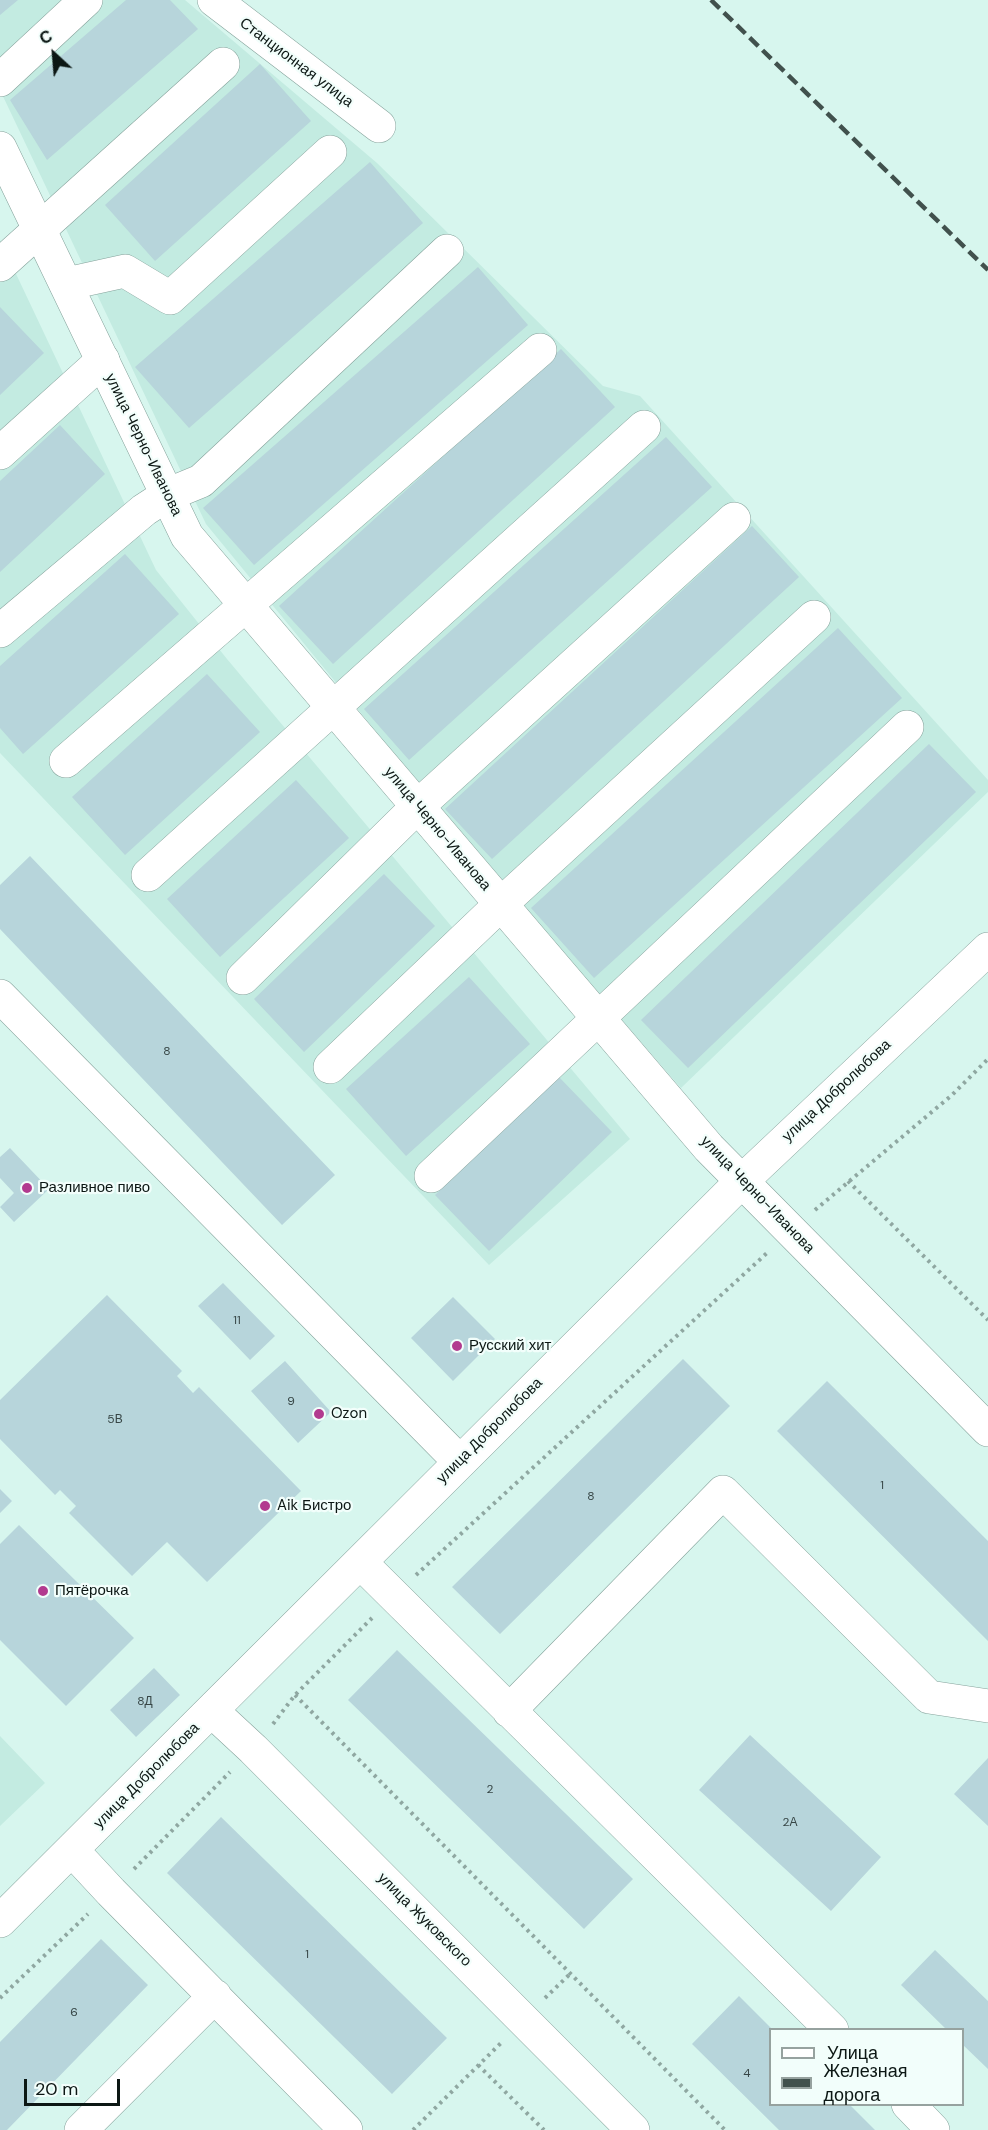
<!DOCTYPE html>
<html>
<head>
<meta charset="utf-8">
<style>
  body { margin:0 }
  #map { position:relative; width:988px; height:2130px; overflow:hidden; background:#d7f6ee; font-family:"DM Sans",sans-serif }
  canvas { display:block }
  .legend { position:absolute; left:769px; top:2028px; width:195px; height:78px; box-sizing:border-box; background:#f2fefb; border:2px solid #96a29f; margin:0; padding:8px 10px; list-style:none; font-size:18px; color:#0c1714 }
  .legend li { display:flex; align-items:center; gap:12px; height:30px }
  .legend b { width:30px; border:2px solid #96a29f }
  .north { position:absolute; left:24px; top:24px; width:60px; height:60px; -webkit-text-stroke:4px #f2fefb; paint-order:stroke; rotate:334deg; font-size:16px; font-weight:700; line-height:24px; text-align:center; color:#0c1714 }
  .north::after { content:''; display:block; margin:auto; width:21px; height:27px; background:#0c1714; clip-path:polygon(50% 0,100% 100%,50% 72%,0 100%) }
  .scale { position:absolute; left:24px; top:2079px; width:96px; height:27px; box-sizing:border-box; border:3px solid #0c1714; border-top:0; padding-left:8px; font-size:18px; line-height:21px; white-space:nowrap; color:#0c1714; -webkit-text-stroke:4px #f2fefb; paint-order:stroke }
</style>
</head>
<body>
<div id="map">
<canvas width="988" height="2130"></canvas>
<ul class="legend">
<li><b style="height:8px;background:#fff"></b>Улица</li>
<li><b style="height:8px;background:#41514d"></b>Железная дорога</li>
</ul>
<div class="north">С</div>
<div class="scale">20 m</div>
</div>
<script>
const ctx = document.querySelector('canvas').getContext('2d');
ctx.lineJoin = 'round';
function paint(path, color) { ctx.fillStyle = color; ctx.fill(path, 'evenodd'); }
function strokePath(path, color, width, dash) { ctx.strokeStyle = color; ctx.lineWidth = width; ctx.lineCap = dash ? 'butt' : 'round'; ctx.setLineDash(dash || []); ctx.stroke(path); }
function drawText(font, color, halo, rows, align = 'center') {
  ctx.font = font + ' "DM Sans",sans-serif'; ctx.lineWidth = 4.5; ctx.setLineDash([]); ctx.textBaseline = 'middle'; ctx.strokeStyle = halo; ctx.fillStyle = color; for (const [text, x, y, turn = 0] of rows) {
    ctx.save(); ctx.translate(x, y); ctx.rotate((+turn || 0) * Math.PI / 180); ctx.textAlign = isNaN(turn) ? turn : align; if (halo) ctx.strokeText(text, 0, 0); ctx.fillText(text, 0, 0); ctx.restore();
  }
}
paint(new Path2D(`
  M0 0H185L377 163 603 386 640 396 988 780V792L681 1088 460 834 206 524 0 90Z
  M0 240 156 570 227 659 630 1139 489 1265 0 753Z
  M0 1736 45 1783 0 1826Z`), '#c3ebe1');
paint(new Path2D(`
  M0 0H18L0 15Z
  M126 0H170L198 29 47 160 10 100Z
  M260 64 311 121 155 261 105 205Z
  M370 162 423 223 189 428 135 367Z
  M478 267 528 325 254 565 203 508Z
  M0 307 44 353 0 395Z
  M561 349 615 407 333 664 279 606Z
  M60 425 105 474 0 572V481Z
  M666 437 712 487 409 760 364 709Z
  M752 526 799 577 492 859 445 809Z
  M125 554 179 614 23 754 0 728V666Z
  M838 628 902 698 594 978 531 908Z
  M207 674 260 732 125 855 72 797Z
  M929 744 976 792 688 1068 641 1020Z
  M296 780 349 838 220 957 167 899Z
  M30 856 335 1175 282 1225 0 929V885Z
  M384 874 435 926 304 1052 254 999Z
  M469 977 530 1044 406 1156 346 1089Z
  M558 1076 612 1132 489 1251 435 1195Z
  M10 1148 49 1189 14 1222 0 1207 14 1193 0 1178V1157Z
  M223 1283 275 1336 250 1360 198 1306Z
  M107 1295 182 1371 177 1376 193 1393 199 1387 301 1491 207 1582 167 1542 132 1576 69 1513 76 1506 60 1490 55 1495 0 1439V1400Z
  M453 1297 495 1339 453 1381 411 1338Z
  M683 1359 730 1406 500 1634 452 1587Z
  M285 1361 331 1412 298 1443 251 1391Z
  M827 1381 988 1541V1641L777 1431Z
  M0 1489 12 1501 0 1513Z
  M19 1525 134 1638 66 1706 0 1640V1544Z
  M397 1650 633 1879 584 1929 348 1700Z
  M154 1668 180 1695 136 1737 110 1710Z
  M750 1735 881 1857 831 1911 699 1790Z
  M988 1758V1826L954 1794Z
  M221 1817 447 2038 392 2094 167 1873Z
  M101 1939 148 1985 7 2130H0V2042Z
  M935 1950 988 2001V2069L962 2044V2030H947L901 1985Z
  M739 1996 773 2030H770V2104H849L875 2130H779L692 2044Z`), '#b7d5db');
const minor = new Path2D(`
  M214 0 379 126
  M0 80 86 0
  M0 265 223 64
  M66 284 125 271 170 298 330 152
  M0 453 103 360
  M0 631 144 510 167 495 201 481 447 251
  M66 761 540 350
  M148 875 644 427
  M243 978 418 806 734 519
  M0 996 459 1461
  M330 1067 501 904 814 617
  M431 1176 907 727
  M360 1562 832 2030
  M212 1711 253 1749 633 2130
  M509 1711 723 1492 929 1697 988 1706
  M72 1850 111 1892 346 2130
  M0 1921 742 1181 988 949
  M908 2104 933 2130
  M81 2130 215 1996`);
const major = new Path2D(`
  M0 148 187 536 709 1148 988 1430`);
strokePath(minor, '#85a29b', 34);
strokePath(major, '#85a29b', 34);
strokePath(new Path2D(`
  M848 1181 988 1320
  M815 1210 952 1095 988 1059
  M416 1575 767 1253
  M295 1695 725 2130
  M273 1724 295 1695 372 1618
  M134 1869 230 1772
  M0 1998 88 1914
  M545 1998 570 1974
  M478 2065 544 2130
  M413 2130 502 2042`), '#8fa7a1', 4, [3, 4.5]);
strokePath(minor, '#fff', 33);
strokePath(major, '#fff', 33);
strokePath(new Path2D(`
  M711 0 988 270`), '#41514d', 4.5, [12, 6]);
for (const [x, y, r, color] of [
  [27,1188,6,"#b23a8f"],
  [457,1346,6,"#b23a8f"],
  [319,1414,6,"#b23a8f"],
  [265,1506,6,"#b23a8f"],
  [43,1591,6,"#b23a8f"]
]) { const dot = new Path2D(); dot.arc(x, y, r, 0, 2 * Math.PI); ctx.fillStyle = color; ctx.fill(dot); strokePath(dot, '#f2fefb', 2); }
drawText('12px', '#374646', null, [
  ["8",167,1052],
  ["11",237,1321],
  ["9",291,1402],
  ["5В",115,1420],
  ["1",882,1486],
  ["8",591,1497],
  ["8Д",145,1702],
  ["2",490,1790],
  ["2А",790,1823],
  ["1",307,1955],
  ["6",74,2013],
  ["4",747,2074]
]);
drawText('15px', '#0c1714', '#f2fefb', [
  ["Станционная улица",296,63,37],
  ["улица Черно-Иванова",143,445,64],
  ["улица Черно-Иванова",437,829,50],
  ["улица Добролюбова",837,1091,-43],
  ["улица Черно-Иванова",757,1195,46],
  ["улица Добролюбова",490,1431,-45],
  ["улица Добролюбова",147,1776,-45],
  ["улица Жуковского",424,1920,45]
]);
drawText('15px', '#0c1714', '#f2fefb', [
  ["Разливное пиво",39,1188],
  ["Русский хит",469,1346],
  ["Ozon",331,1414],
  ["Aik Бистро",277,1506],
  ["Пятёрочка",55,1591]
], 'left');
</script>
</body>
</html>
